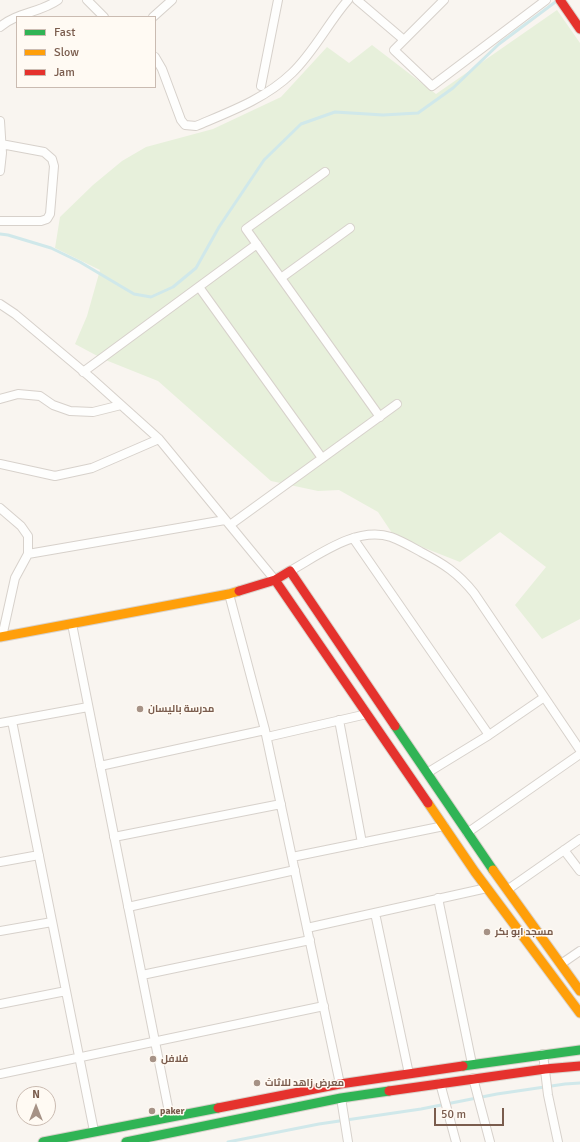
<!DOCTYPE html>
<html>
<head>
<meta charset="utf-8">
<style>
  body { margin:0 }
  #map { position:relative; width:580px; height:1142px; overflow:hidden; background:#f9f5f0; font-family:Signika,sans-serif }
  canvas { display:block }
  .legend { position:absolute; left:16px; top:16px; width:140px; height:72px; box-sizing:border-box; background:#fffaf3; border:1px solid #cabbb1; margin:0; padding:5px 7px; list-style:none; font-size:12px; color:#7a5c4d }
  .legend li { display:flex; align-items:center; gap:8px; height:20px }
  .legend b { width:20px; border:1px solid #cabbb1 }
  .north { position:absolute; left:16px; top:1086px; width:40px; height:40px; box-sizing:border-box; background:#fffaf3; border:1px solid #cabbb1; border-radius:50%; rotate:0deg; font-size:11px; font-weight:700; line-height:16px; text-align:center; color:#7a5c4d }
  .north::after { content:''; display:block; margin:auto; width:14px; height:18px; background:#a69286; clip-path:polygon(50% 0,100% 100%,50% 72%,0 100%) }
  .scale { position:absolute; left:434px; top:1108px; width:70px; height:18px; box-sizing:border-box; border:2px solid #7a5c4d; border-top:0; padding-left:5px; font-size:12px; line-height:14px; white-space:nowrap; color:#7a5c4d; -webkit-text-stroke:3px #fffaf3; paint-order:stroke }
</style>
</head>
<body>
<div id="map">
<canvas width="580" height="1142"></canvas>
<ul class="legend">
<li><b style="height:5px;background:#30b455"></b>Fast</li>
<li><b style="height:5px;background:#ff9f0a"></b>Slow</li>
<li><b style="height:5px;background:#e5322d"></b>Jam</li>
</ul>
<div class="north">N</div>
<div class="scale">50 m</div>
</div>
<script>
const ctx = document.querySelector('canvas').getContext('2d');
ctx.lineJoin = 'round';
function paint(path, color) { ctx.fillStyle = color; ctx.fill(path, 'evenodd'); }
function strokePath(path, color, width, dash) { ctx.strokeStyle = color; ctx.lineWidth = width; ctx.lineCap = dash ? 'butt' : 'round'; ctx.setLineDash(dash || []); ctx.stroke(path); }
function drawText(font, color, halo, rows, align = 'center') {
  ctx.font = font + ' Signika,Cairo,sans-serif'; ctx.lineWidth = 3; ctx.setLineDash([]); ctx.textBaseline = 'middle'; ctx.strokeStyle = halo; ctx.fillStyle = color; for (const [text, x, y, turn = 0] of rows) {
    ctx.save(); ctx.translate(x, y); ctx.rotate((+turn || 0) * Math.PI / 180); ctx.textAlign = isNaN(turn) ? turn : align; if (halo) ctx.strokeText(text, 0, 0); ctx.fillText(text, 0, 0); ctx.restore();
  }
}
paint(new Path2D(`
  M557 10 580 43V619L542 639 515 605 546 567 500 532 460 562 394 536 378 512 339 490 318 491 271 481 158 381 103 359 75 344 87 316 100 270 55 248 60 217 93 185 122 161 146 147 213 129 281 97 327 47 349 63 372 45 436 94Z`), '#e7f0db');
strokePath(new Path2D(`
  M0 234 8 235 51 248 80 262 134 294 151 297 173 287 196 268 219 227 264 160 301 124 335 112 383 115 418 113 453 88 499 44 558 0
  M228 1142 319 1124 421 1109 497 1094 565 1084 580 1083`), '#d0e8ea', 3);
const street = new Path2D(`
  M87 0 104 17
  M357 0 404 40
  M444 0 394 50 432 86 546 0
  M153 17 172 0
  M0 27C17 12 40 13 58 0
  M155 57 162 69 181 120 185 125 196 126C229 112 265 99 292 73 314 52 328 23 348 0
  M261 86 278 0
  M0 121 2 153 0 171
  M325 172 246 229 380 417
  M0 221H41L47 219 50 214 54 166 52 159 44 152 1 144
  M281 278 350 228
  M199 287 322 458
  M0 304 15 314 90 377 159 439 275 580
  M83 372 257 244
  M0 399 18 394 40 396 53 405 70 411 93 412 121 405
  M0 464 55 476 92 468 159 439
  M0 508 21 526 28 536V554L15 578 2 637
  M230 525 397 404
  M353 538 489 735
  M28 554 225 520
  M290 571C319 555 356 526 391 537 402 541 412 547 421 552 444 564 458 573 474 593L580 750
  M229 594 265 730 340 1084
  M72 624 170 1117
  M339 720 362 843
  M12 721 94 1131
  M0 723 88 707
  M267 737 367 714
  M100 766 265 730
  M427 773 489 735 543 698
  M467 833 580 754
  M114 837 281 804
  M564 850 580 871
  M292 857 444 826
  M0 862 39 855
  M507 890 580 839
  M438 898 472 1064
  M128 907 295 870
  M375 913 409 1074
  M307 928 487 888
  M0 931 52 922
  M561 964 580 951
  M142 975 310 940
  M0 1004 66 991
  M543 1054 548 1095 558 1142
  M0 1074 324 1006
  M473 1078 490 1142
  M440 1083 456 1142
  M341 1098 348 1142`);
const fast = new Path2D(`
  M395 726 493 870
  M463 1066 580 1050
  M43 1142 218 1108
  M126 1142 341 1098 389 1091`);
const slow = new Path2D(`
  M0 637 229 594 239 591
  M428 803 475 872 580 1013
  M493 870 580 991`);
const jam = new Path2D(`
  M560 0 580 29
  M275 580 428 803
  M239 591 275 580 290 571 395 726
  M389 1091 545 1069 580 1066
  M218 1108 340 1084 463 1066`);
strokePath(street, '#d7d1cb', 10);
strokePath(fast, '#d9d2cb', 11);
strokePath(slow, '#d9d2cb', 11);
strokePath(jam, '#d9d2cb', 11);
strokePath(street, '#fefefd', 8);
strokePath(fast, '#30b455', 9);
strokePath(slow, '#ff9f0a', 9);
strokePath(jam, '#e5322d', 9);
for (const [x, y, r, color] of [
  [140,709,4,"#a69286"],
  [487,932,4,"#a69286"],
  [153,1059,4,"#a69286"],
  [257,1083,4,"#a69286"],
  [152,1111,4,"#a69286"]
]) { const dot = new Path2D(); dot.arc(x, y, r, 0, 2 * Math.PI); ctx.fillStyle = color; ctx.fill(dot); strokePath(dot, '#fffaf3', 1.5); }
drawText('bold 10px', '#7a5c4d', '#fffaf3', [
  ["مدرسة بالیسان",148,709],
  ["مسجد ابو بكر",495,932],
  ["فلافل",161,1059],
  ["معرض زاهد للاثاث",265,1083],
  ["paker",160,1111]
], 'left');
</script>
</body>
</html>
